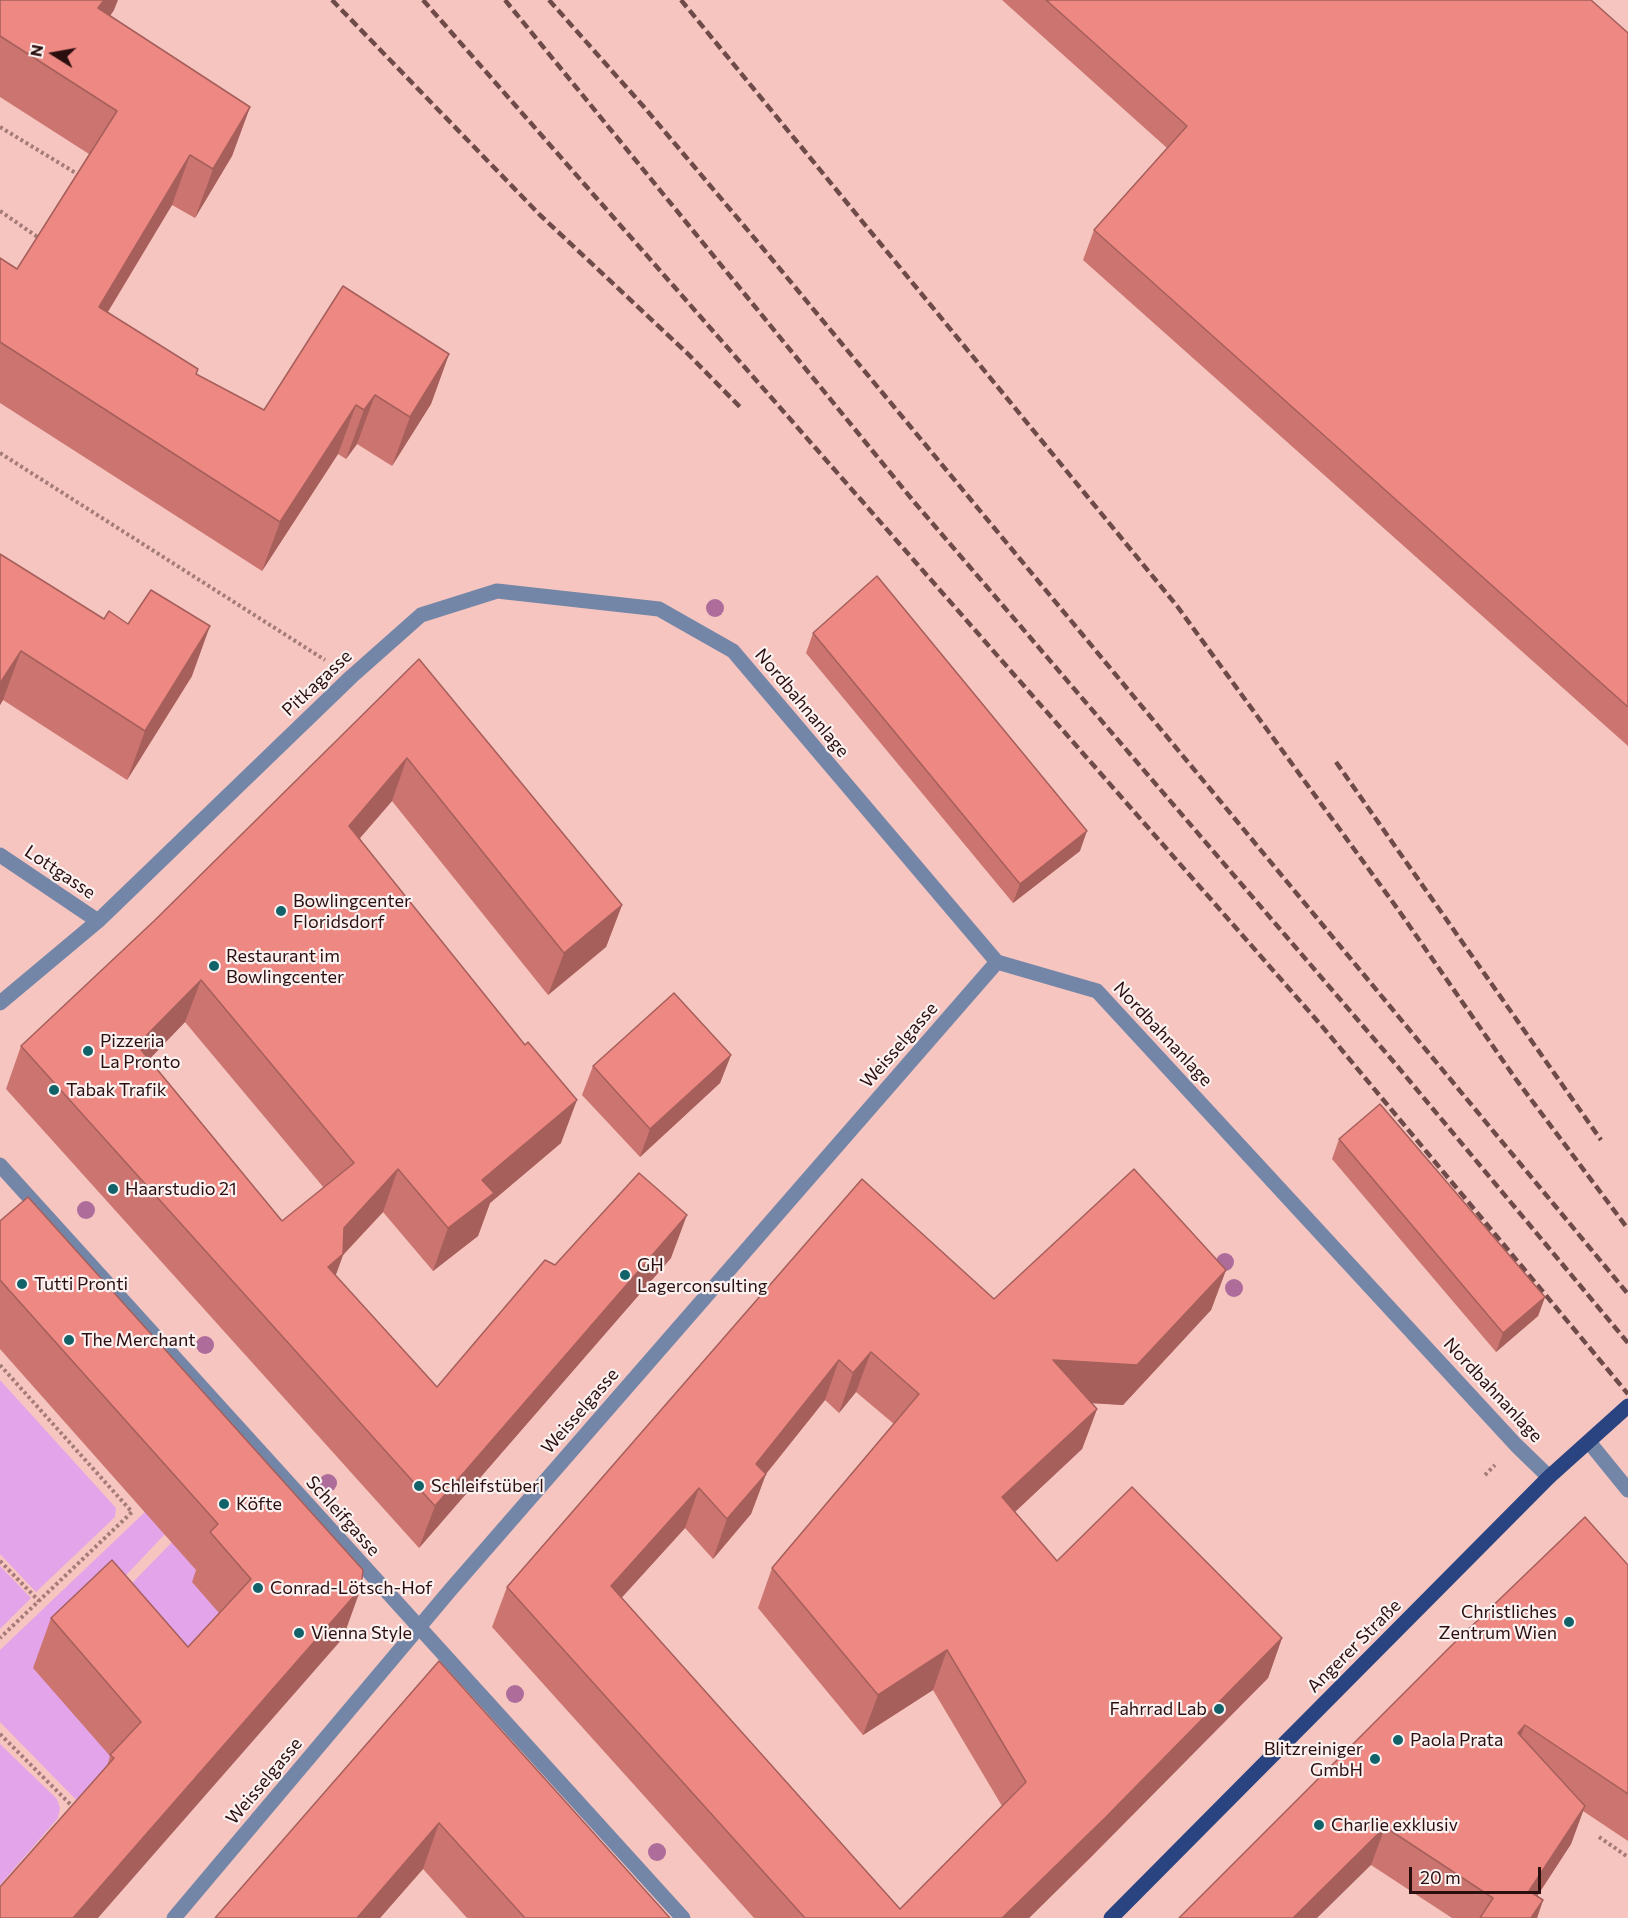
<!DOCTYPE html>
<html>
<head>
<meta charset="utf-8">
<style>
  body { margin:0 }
  #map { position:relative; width:1628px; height:1918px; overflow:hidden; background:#f6c5c0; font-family:Commissioner,sans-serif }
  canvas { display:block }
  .north { position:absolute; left:24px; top:24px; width:60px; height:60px; -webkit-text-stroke:4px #faf1f0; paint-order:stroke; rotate:281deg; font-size:16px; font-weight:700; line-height:24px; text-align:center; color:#2b0f0e }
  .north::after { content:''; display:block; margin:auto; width:21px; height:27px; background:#2b0f0e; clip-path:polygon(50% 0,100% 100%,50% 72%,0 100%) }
  .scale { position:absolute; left:1409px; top:1867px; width:132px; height:27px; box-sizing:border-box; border:3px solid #2b0f0e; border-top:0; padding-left:8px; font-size:18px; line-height:21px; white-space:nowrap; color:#2b0f0e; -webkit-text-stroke:4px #faf1f0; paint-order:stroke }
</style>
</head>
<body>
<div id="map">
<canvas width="1628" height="1918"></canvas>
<div class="north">N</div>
<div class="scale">20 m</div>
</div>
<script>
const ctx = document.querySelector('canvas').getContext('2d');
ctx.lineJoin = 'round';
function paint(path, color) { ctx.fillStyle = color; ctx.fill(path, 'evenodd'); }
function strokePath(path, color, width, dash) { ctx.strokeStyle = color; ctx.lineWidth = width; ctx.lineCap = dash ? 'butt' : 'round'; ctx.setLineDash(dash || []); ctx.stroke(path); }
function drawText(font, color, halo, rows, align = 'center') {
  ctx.font = font + ' Commissioner,sans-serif'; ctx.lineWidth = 4.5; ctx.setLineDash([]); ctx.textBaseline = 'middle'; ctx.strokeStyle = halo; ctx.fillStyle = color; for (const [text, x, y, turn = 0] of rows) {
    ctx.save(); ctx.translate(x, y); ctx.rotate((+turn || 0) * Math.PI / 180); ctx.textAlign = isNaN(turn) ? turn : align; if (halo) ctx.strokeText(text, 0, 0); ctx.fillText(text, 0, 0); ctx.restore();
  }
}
paint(new Path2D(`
  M0 1380 116 1508 115 1517 36 1592 0 1554Z
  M145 1512 165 1534 94 1609 114 1761 90 1814 0 1722V1650Z
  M172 1542 243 1625 216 1662 103 1613Z
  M0 1566 31 1598 0 1629Z
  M0 1744 57 1799 60 1808 58 1818 0 1885Z`), '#e4a4ea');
strokePath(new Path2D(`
  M0 127 79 175
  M0 211 39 238
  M0 453 325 660
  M0 1365 132 1512 0 1638
  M1485 1475 1495 1465
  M0 1561 39 1601
  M0 1734 74 1808
  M1599 1837 1628 1857`), '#a47b78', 4, [3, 3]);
strokePath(new Path2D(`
  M0 855 98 921
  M0 1003 98 921 351 677 421 615 497 591 659 609 733 651 997 962 1097 991 1516 1445 1549 1477
  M0 1165 683 1918
  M1589 1442 1628 1490
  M174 1918 452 1588 997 962`), '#7486a8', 15);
strokePath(new Path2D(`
  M1111 1918 1549 1477 1628 1406`), '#294480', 15);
strokePath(new Path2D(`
  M332 0 540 215 687 353 740 407
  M423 0 1321 1025 1628 1394
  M505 0 915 503 1393 1061 1628 1343
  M549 0 644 107 761 246 1628 1294
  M681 0 1177 606 1397 908 1515 1078 1628 1229
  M1336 762 1601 1140`), '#6e4b49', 4.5, [9, 4.5]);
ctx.fillStyle = '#ad6c9a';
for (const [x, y] of [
  [715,608],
  [86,1210],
  [1225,1262],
  [1234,1288],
  [205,1345],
  [328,1483],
  [515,1694],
  [657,1852]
]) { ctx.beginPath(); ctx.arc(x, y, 9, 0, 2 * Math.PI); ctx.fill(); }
paint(new Path2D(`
  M0 0 114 10 110 16 250 107 232 156 195 218 172 205 108 312 196 374 264 410 449 354 431 404 392 466 357 444 346 459 338 454 262 571 0 403V258L17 269 89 154 0 97Z
  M1002 0H1591L1628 33V746L1083 260 1094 230 1167 148Z
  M0 554 192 676 127 780 3 700 0 705Z
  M813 633 1080 851 1013 903 806 653Z
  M419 659 622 905 606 947 548 995 392 801 360 838 561 1143 490 1203 478 1236 433 1271 383 1212 343 1255 335 1276 437 1387 555 1265 671 1258 419 1548 6 1089 21 1046 154 921ZM185 1022 324 1188 282 1221 149 1059Z
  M731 1055 720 1083 640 1157 582 1095 593 1066Z
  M1339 1139 1545 1297 1538 1316 1496 1352 1332 1159Z
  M862 1179 994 1299 1226 1270 1211 1310 1123 1405 1092 1403 1097 1409 1082 1449 1015 1512 1057 1561 1282 1638 1268 1678 1090 1858 1029 1918H754L492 1627 507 1587ZM856 1392 894 1424 772 1568 758 1608 863 1735 933 1690 1002 1806 900 1909 621 1598 685 1528 713 1559 751 1514 766 1474 825 1400 839 1413Z
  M0 1221 343 1638 107 1766 110 1756 33 1668 51 1618 188 1647 219 1613 192 1582 196 1570 0 1349Z
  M1628 1565V1841L1583 1811 1571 1844 1537 1896 1543 1900 1537 1918H1452L1371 1865 1179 1918Z
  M439 1661 670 1918H467L423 1869 380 1918H215Z`), '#cc7570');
paint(new Path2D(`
  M104 0H118L114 10 80 58 98 8Z
  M250 107 232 156 195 218 213 169Z
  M190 155 172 205 81 356 99 307Z
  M449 354 431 404 392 466 410 417Z
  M375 395 357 444 346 459 364 410Z
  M356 405 338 454 262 571 280 522Z
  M210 626 192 676 127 780 145 731Z
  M21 651 3 700 0 705V683Z
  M407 758 392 801 334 868 349 826Z
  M1087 831 1080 851 1013 903 1020 884Z
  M622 905 606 947 548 995 564 953Z
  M201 980 185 1022 122 1088 137 1045Z
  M731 1055 720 1083 640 1157 650 1129Z
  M577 1100 561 1143 490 1203 478 1236 433 1271 448 1228 482 1180Z
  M398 1169 383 1212 343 1255 328 1297V1267L344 1228Z
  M687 1215 671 1258 419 1548 435 1506Z
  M1226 1270 1211 1310 1123 1405 1038 1400 1053 1360Z
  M1545 1297 1538 1316 1496 1352 1503 1333Z
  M871 1352 856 1392 839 1413 853 1373Z
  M839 1360 825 1400 757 1485 766 1474 751 1514 713 1559 727 1519 756 1464Z
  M1097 1409 1082 1449 988 1537 1002 1497Z
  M699 1488 685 1528 596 1626 611 1586Z
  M361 1588 343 1638 98 1918H73Z
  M1282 1638 1268 1678 1090 1858 1029 1918H1002Z
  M947 1650 933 1690 863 1735 878 1695Z
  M1525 1725 1511 1763 1518 1733Z
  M1585 1806 1571 1844 1523 1918 1529 1891Z
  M439 1823 423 1869 380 1918H357Z
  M1385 1827 1371 1865 1317 1918H1293Z
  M1543 1900 1537 1918H1531Z`), '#a65f5b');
const building = new Path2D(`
  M0 0H104L98 8 250 107 213 169 190 155 99 307 198 369 196 374 264 410 343 286 449 354 410 417 375 395 364 410 356 405 280 522 0 342V258L17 269 117 111 0 36Z
  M1046 0H1591L1628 33V707L1094 230 1187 126Z
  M0 554 104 619 109 611 128 624 151 590 210 626 145 731 21 651 0 683Z
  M877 576 1087 831 1020 884 813 633Z
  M419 659 622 905 564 953 407 758 349 826 525 1045 528 1042 577 1100 482 1180 494 1193 448 1228 398 1169 344 1228 343 1254 328 1267 437 1387 545 1260 555 1265 639 1173 687 1215 435 1506 21 1046 154 921ZM201 980 354 1163 282 1221 137 1045Z
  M674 993 731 1055 650 1129 593 1066Z
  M1380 1104 1545 1297 1503 1333 1339 1139Z
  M1134 1169 1226 1270 1137 1365 1053 1360 1097 1409 1002 1497 1057 1561 1132 1487 1282 1638 1105 1818 1002 1918H805L507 1587 862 1179 994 1299ZM871 1352 919 1394 772 1568 878 1695 947 1650 1026 1782 900 1909 611 1586 699 1488 727 1519 766 1474 756 1464 839 1360 853 1373Z
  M28 1197 363 1570 361 1588 73 1918H0V1887L114 1758 110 1755 141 1722 51 1618 112 1560 188 1647 251 1579 210 1532 218 1524 0 1280V1221Z
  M1585 1517 1628 1565V1794L1525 1725 1518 1733 1585 1806 1529 1891 1543 1900 1531 1918H1480L1493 1898 1385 1827 1293 1918H1179L1450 1647Z
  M439 1661 670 1918H525L439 1823 357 1918H215Z`);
paint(building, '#ed8882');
strokePath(building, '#a65f5b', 1.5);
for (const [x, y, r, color] of [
  [281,911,6,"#126269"],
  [214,966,6,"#126269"],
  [88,1051,6,"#126269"],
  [54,1090,6,"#126269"],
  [113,1189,6,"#126269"],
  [625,1275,6,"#126269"],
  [22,1284,6,"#126269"],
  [69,1340,6,"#126269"],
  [419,1486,6,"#126269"],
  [224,1504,6,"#126269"],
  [258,1588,6,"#126269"],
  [1569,1622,6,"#126269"],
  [299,1633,6,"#126269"],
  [1219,1709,6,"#126269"],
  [1398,1740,6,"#126269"],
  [1375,1759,6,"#126269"],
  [1319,1825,6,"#126269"]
]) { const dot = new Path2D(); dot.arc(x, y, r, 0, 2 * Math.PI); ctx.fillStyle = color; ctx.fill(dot); strokePath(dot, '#faf1f0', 2); }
drawText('18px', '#2b0f0e', '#faf1f0', [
  ["Pitkagasse",317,683,-43],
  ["Nordbahnanlage",802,703,50],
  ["Lottgasse",60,872,34],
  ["Nordbahnanlage",1163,1034,47],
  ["Weisselgasse",899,1045,-49],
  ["Nordbahnanlage",1493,1390,47],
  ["Weisselgasse",580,1411,-49],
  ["Schleifgasse",343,1516,48],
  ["Angerer Straße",1354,1646,-45],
  ["Weisselgasse",264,1781,-50]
]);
drawText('18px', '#2b0f0e', '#faf1f0', [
  ["Bowlingcenter",293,901],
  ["Floridsdorf",293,922],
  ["Restaurant im",226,956],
  ["Bowlingcenter",226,977],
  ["Pizzeria",100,1041],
  ["La Pronto",100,1062],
  ["Tabak Trafik",66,1090],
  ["Haarstudio 21",125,1189],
  ["GH",637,1265],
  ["Lagerconsulting",637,1286],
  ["Tutti Pronti",34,1284],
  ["The Merchant",81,1340],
  ["Schleifstüberl",431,1486],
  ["Köfte",236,1504],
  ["Conrad-Lötsch-Hof",270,1588],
  ["Christliches",1557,1612,"right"],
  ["Zentrum Wien",1557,1633,"right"],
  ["Vienna Style",311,1633],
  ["Fahrrad Lab",1207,1709,"right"],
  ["Paola Prata",1410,1740],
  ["Blitzreiniger",1363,1749,"right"],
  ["GmbH",1363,1770,"right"],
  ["Charlie exklusiv",1331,1825]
], 'left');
</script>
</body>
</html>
